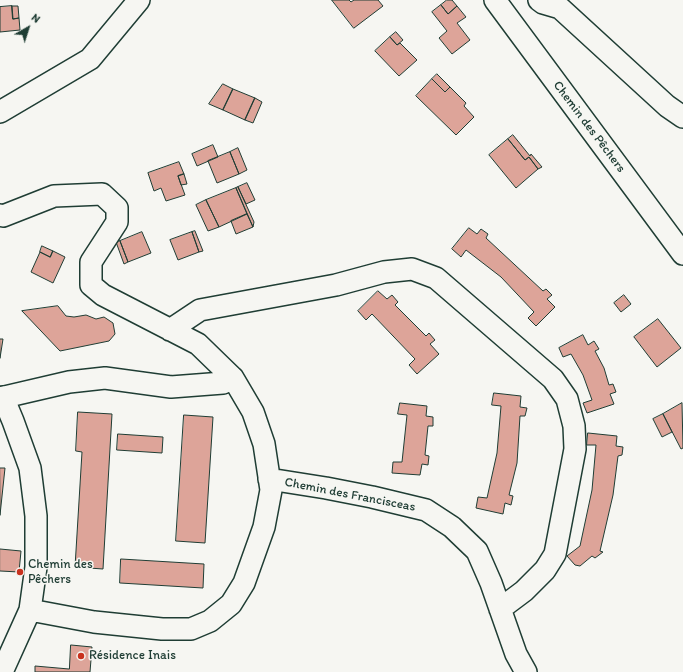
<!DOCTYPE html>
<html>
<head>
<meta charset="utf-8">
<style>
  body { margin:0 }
  #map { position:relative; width:683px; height:672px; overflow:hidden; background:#f6f6f2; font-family:Itim,sans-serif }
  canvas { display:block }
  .north { position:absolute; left:8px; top:8px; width:40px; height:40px; -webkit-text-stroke:3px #f6f6f2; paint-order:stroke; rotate:39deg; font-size:11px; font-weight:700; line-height:16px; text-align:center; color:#1f3d34 }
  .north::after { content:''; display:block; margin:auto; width:14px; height:18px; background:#1f3d34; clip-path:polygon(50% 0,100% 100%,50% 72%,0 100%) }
</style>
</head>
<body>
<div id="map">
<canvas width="683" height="672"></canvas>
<div class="north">N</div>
</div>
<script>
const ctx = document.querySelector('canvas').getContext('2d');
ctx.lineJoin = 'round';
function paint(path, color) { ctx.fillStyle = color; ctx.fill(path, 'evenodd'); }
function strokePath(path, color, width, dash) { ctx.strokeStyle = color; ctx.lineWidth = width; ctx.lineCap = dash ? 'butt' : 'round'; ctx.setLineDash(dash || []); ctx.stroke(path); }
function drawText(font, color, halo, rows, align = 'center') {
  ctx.font = font + ' Itim,sans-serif'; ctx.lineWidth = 3; ctx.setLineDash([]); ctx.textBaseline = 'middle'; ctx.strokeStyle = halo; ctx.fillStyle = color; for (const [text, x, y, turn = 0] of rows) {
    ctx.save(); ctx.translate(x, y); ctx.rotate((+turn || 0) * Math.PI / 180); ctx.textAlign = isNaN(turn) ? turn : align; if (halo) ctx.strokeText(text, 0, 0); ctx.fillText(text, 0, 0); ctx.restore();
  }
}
const building = new Path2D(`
  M332 0H349L351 2 354 0H378L383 6 354 28Z
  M447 0H452L457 6 448 14 441 5Z
  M441 5 448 14 457 6 466 17 457 23 470 40 452 54 439 38 447 31 432 12Z
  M12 6 13 19 19 18 20 30 0 32V7Z
  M12 6H18L19 18 13 19Z
  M396 32 403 40 397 45 390 37Z
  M390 37 397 45 400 43 417 60 399 76 375 51Z
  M437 74 450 87 445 92 432 79Z
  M432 79 445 92 450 87 466 103 464 106 474 117 456 135 416 96Z
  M223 84 233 89 223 110 209 104Z
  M233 89 255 98 245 120 223 110Z
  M255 98 262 102 253 123 245 120Z
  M513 135 530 156 531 154 542 167 538 169 529 157 525 160 508 139Z
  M508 139 525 160 529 157 538 169 516 188 489 155Z
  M213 145 218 157 197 166 192 154Z
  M238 148 247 170 239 174 230 152Z
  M230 152 239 174 217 183 208 161Z
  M179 162 184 174 178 176 185 195 166 201 161 188 154 191 148 173Z
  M184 174 187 184 181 185 178 176Z
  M247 183 255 200 246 204 238 187Z
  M238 187 254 222 253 227 236 188Z
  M236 188 247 214 219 227 206 200Z
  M206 200 219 227 208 231 196 205Z
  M247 214 253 227 236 234 231 221Z
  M469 228 477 234 481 229 488 234 486 238 543 291 546 289 552 295 547 299 555 307 536 326 528 318 534 312 501 277 466 250 461 257 452 249Z
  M195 231 203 251 199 252 192 232Z
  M142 232 151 253 128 262 120 241Z
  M192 232 199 252 178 260 170 240Z
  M120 241 128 262 124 264 116 242Z
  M42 246 53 251 50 257 40 252Z
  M53 251 65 257 53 283 31 272 40 252 50 257Z
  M378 291 387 299 392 295 398 302 395 305 426 336 429 333 435 340 430 344 439 354 417 374 409 365 415 359 372 314 366 320 358 311Z
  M624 295 631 304 621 312 614 303Z
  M58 306 66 316 74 317 86 315 96 319 104 317 113 323 115 334 109 341 60 351 22 311Z
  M658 319 681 348 657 367 634 337Z
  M583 335 588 345 594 341 599 349 595 351 604 368 609 385 613 384 616 392 610 394 614 404 587 413 583 403 592 400 583 375 571 354 563 357 559 348Z
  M0 339H3L0 358Z
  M494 393 521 396 520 407 527 408 525 416H520L517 463 509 495 513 496 511 505 505 503 503 514 476 508 478 497 487 498 497 453 501 406 492 405Z
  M400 403 427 406 426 416 433 417V426H428L425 455 429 456 428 465 422 464 420 475 392 473 393 462H402L407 415 398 414Z
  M682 403 683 448 681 449 663 414Z
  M78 412 112 414 103 569 75 567 82 452 76 451Z
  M663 414 672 432 662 437 653 419Z
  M184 415 213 417 205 543 176 541Z
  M588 433 617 436 616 446 623 447 622 455 618 456 613 495 600 551 603 552 595 558 592 556 580 566 575 565 567 556 580 546 592 490 596 445H587Z
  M118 434 163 437 162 453 117 450Z
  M0 468H5L0 515Z
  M0 549 21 551 19 572 0 571Z
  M121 559 204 564 203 588 120 583Z
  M71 645 92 647 90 672H35V666L69 669Z`);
paint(building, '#dda499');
strokePath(building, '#1f3d34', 1);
const minor = new Path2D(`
  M495 0 683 254
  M539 0 543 3 560 8 667 106 683 117
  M0 112 90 59 139 0
  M0 215 3 216 54 196 102 194 117 208V222L91 262V285L103 295 198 344 233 378 253 412 264 444 271 490 264 527 244 583 231 604 210 621 191 629H162L94 622 30 610
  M170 330 200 310 336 285 384 272 412 269 436 278 553 379 567 399 574 426 575 449 555 554 545 570 524 591 500 609
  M0 398 69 382 105 378 171 387 223 383 233 378
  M269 479 326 488 372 497 426 510 452 527 477 551 491 583 516 654 526 672
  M2 672 30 610 36 567V516L30 468 13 421 3 397`);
strokePath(minor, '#1f3d34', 24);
strokePath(minor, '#f6f6f2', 21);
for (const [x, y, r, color] of [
  [20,572,4,"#c8321e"],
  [81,656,4,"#c8321e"]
]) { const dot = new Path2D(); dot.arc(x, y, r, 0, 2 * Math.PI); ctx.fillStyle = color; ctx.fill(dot); strokePath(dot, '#f6f6f2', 1.5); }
drawText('13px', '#1f3d34', '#f6f6f2', [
  ["Chemin des Pêchers",589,127,53],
  ["Chemin des Francisceas",350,495,11]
]);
drawText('13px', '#1f3d34', '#f6f6f2', [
  ["Chemin des",28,565],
  ["Pêchers",28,580],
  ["Résidence Inais",89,656]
], 'left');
</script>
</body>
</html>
